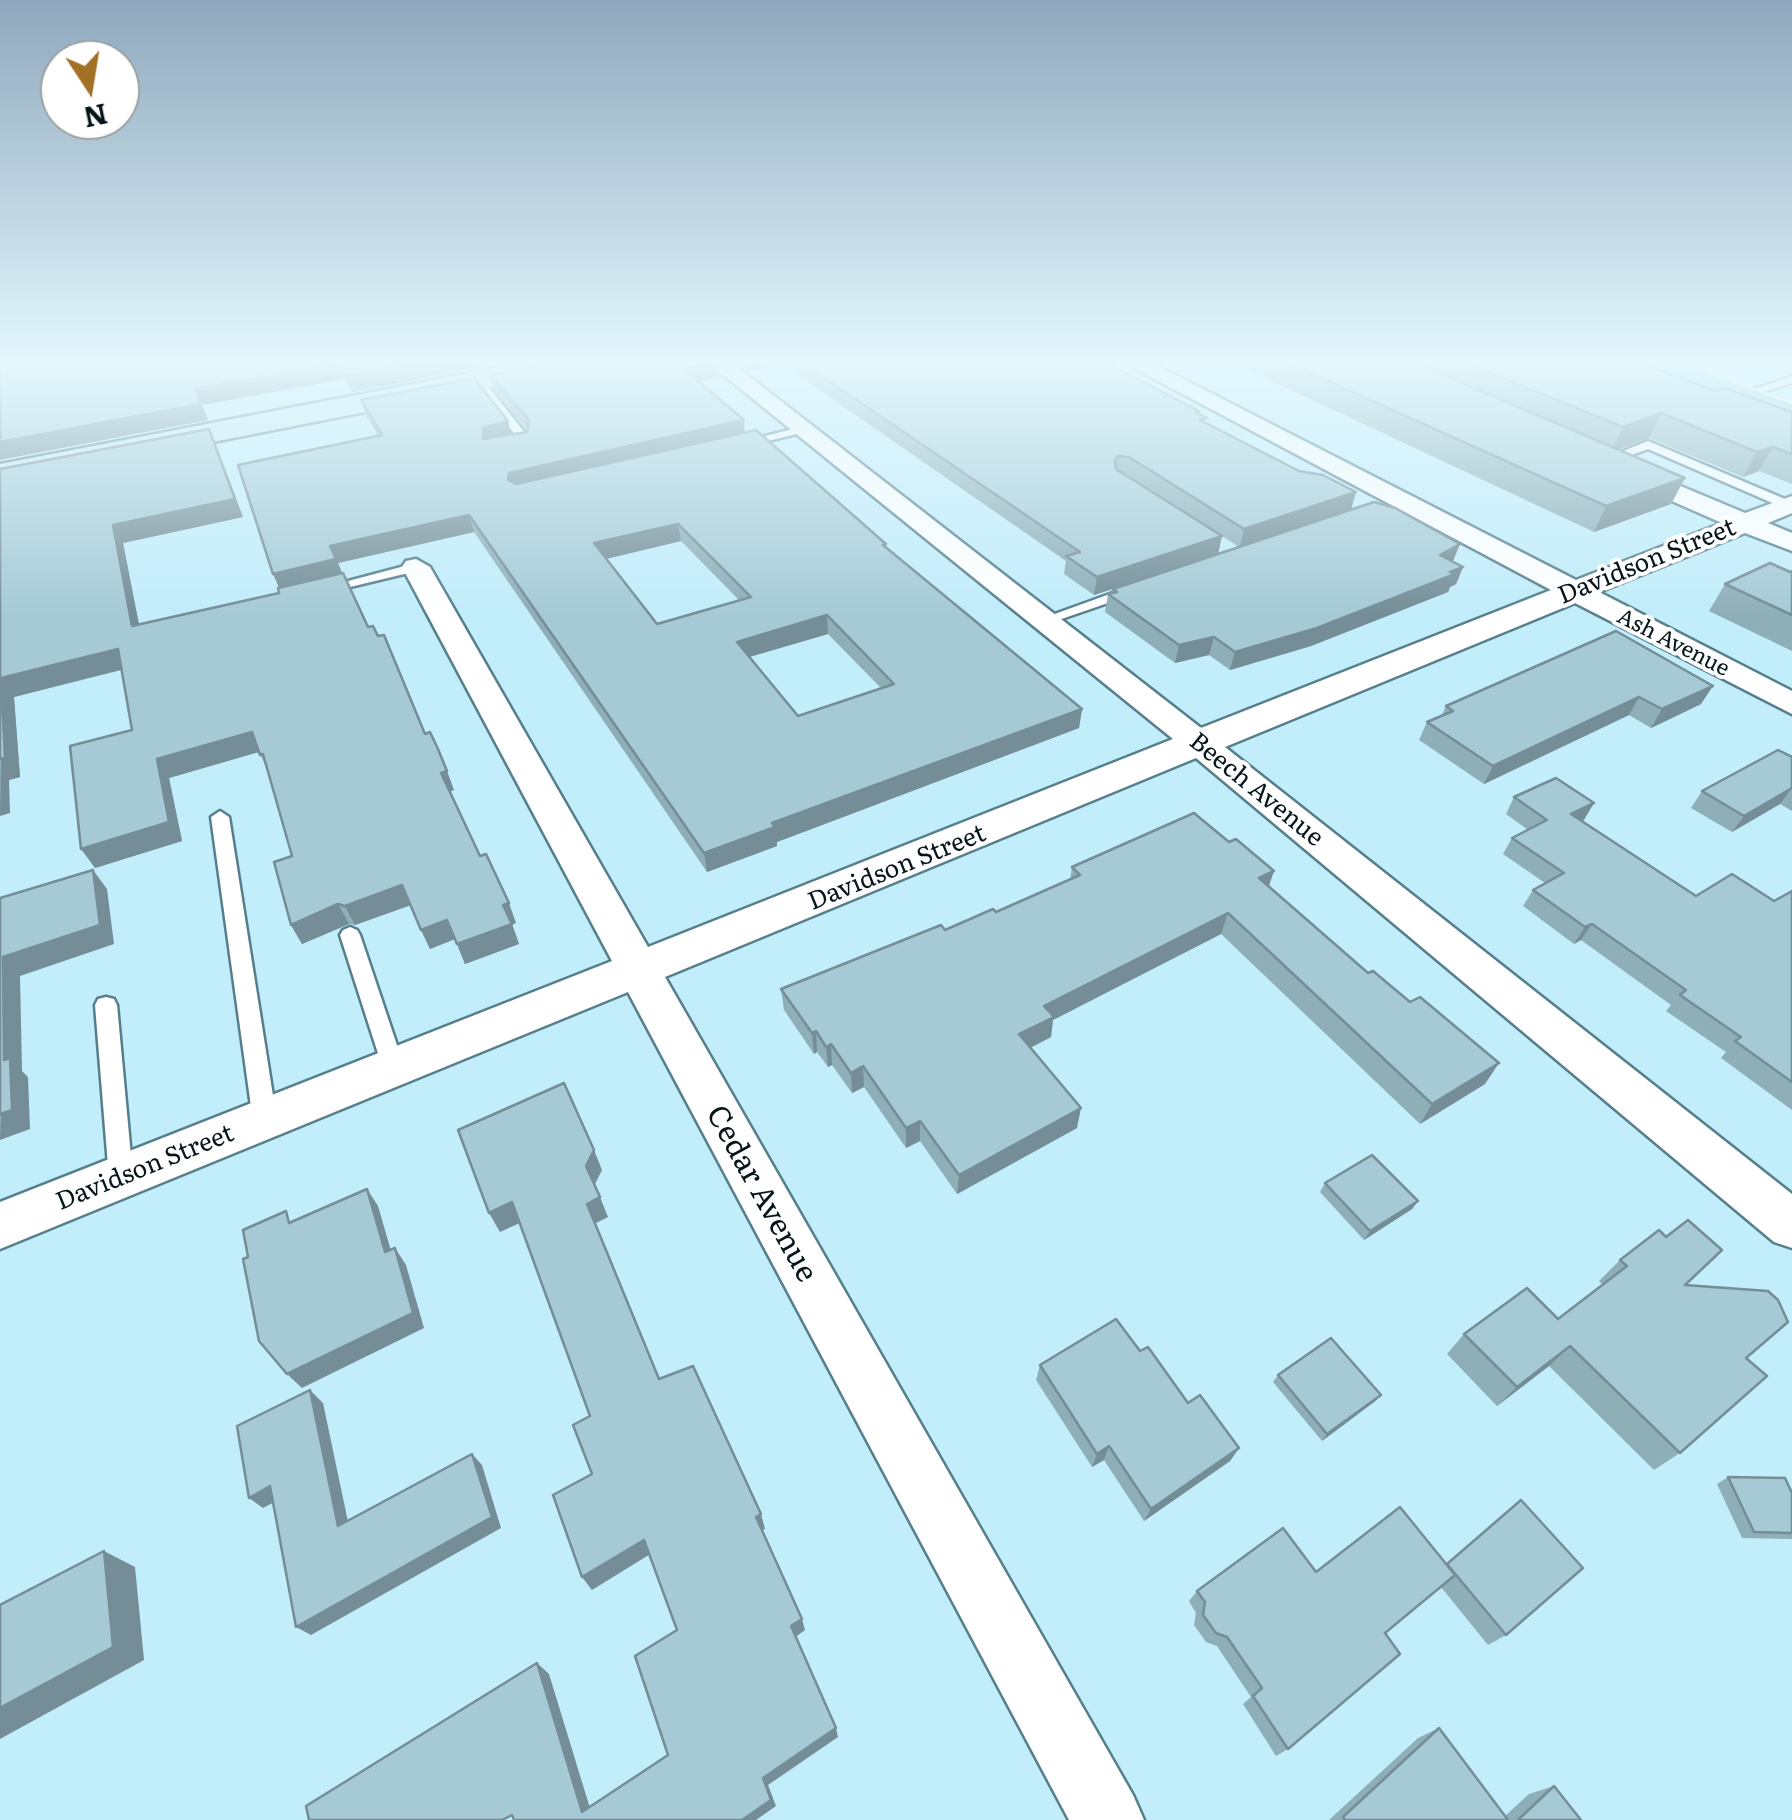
<!DOCTYPE html>
<html>
<head>
<meta charset="utf-8">
<style>
  body { margin:0 }
  #map { position:relative; width:1792px; height:1820px; overflow:hidden; background:#c2edfb; font-family:Literata,serif }
  canvas { display:block }
  .north { position:absolute; left:40px; top:40px; width:100px; height:100px; box-sizing:border-box; background:#fff; border:2px solid #9ba1a3; border-radius:50%; rotate:168deg; font-size:28px; font-weight:700; line-height:40px; text-align:center; color:#05151a }
  .north::after { content:''; display:block; margin:auto; width:35px; height:45px; background:#a27126; clip-path:polygon(50% 0,100% 100%,50% 72%,0 100%) }
</style>
</head>
<body>
<div id="map">
<canvas width="1792" height="1820"></canvas>
<div class="north">N</div>
</div>
<script>
const ctx = document.querySelector('canvas').getContext('2d');
ctx.lineJoin = 'round';
function strokePath(path, color, width, dash) { ctx.strokeStyle = color; ctx.lineWidth = width; ctx.lineCap = dash ? 'butt' : 'round'; ctx.setLineDash(dash || []); ctx.stroke(path); }
function paint(path, color) { ctx.fillStyle = color; ctx.fill(path, 'evenodd'); }
function drawText(font, color, halo, rows, align = 'center') {
  ctx.font = font + ' Literata,serif'; ctx.lineWidth = 8; ctx.setLineDash([]); ctx.textBaseline = 'middle'; ctx.strokeStyle = halo; ctx.fillStyle = color; for (const [text, x, y, turn = 0] of rows) {
    ctx.save(); ctx.translate(x, y); ctx.rotate((+turn || 0) * Math.PI / 180); ctx.textAlign = isNaN(turn) ? turn : align; if (halo) ctx.strokeText(text, 0, 0); ctx.fillText(text, 0, 0); ctx.restore();
  }
}
const lane = new Path2D(`
  M1792 376V383L1741 399 1735 396Z
  M475 380H483L530 439V445L506 449V443L519 440 475 384Z
  M801 427 805 428V432L739 448 733 444Z
  M1648 441 1792 502V508H1784L1648 449 1602 466 1596 462Z
  M416 563 421 564V570L325 593 318 589Z
  M1132 586 1137 587V593L1050 623H1040L1038 620Z
  M220 811 229 817 277 1121 273 1128 265 1131 257 1128 253 1121 211 817Z
  M350 927 357 930 360 935 405 1069 402 1076 394 1078 386 1076 383 1069 340 935 343 930Z
  M106 997 114 999 117 1005 133 1178 130 1186 121 1189 112 1186 109 1178 95 1005 98 999Z`);
const street = new Path2D(`
  M705 360H728L1201 728 1551 590 1119 360H1146L1576 580 1722 523 1617 477 1614 472 1617 467H1635L1745 513 1792 496V513L1768 523 1792 533V551L1745 533 1599 592 1792 691V714L1575 603 1225 747 1792 1194V1248L1774 1242 1196 758 665 977 1133 1795 1144 1820H1069L628 992 0 1249V1202L612 961 402 567 406 561 416 559 430 567 648 947 1173 739Z`);
const secondary = new Path2D(`
  M537 360H597L583 369 0 484V464Z`);
const primary = new Path2D(`
  M1627 360H1669L1792 404V424L1631 366Z`);
strokePath(lane, '#577f8b', 5);
strokePath(street, '#577f8b', 5);
strokePath(secondary, '#577f8b', 5);
strokePath(primary, '#fff', 5);
paint(lane, '#fff');
paint(street, '#fff');
paint(secondary, '#cae8f1');
paint(primary, '#94d2e3');
paint(new Path2D(`
  M0 360H515L352 392 344 379 202 405 208 420Z
  M734 360H1101L1198 413 1206 423 1351 509 1463 567 1456 584 1450 587 1448 592 1311 646 1230 670 1209 655 1175 663 1105 612 1108 594 1112 593 1113 589 1094 595 1064 574 1066 561 782 364 748 371ZM1124 474H1126L1239 547 1218 554 1222 536Z
  M1227 360H1632L1716 391 1792 412V484L1759 471 1743 477 1649 438 1617 450 1685 478 1671 504 1594 532Z
  M718 362 720 377 699 382 745 433 886 544V547L1082 709 1079 728 777 842V846L707 872 474 532 338 563 368 627 454 790 450 791 480 856 516 923 512 924 519 944 465 964 455 939 430 949 411 905 355 925 349 924 302 944 291 925 292 856 267 769 259 752 169 778 182 841 95 868 132 730 121 669 14 697 20 777 9 780 10 813 0 469 209 429 243 517 123 543 139 625 279 593V588L378 436 366 416 361 400 512 435 527 432V430L494 390 490 375ZM681 541 739 600 657 624 606 559ZM828 634 881 688 798 716 749 657Z
  M1792 571V651L1709 611 1725 584Z
  M1616 631 1701 704 1651 728 1629 715 1484 784 1419 740 1427 722 1442 715 1446 706Z
  M1792 757V811L1780 804 1732 832 1691 808 1702 791Z
  M1514 797 1594 803 1582 821 1696 896 1774 901 1792 891V1110L1721 1058 1726 1052 1666 1011 1671 1005 1581 940 1574 944 1523 906 1533 890 1545 883 1503 854 1512 838 1528 830 1506 814Z
  M1072 867 1269 887 1485 1084 1420 1124 1221 934 1053 1020 1051 1037 1030 1048 1077 1128 957 1194 920 1141 906 1148 864 1087 852 1093 832 1065 828 1067 817 1052 814 1054 784 1010 781 989 996 912 1070 880Z
  M1325 1183 1418 1201 1412 1209 1364 1240 1320 1192Z
  M1620 1260 1685 1285 1746 1358 1680 1453 1654 1470 1549 1366 1497 1406 1447 1354 1464 1334 1558 1319 1603 1285 1599 1281Z
  M1140 1351 1188 1403 1239 1448 1230 1461 1144 1521 1104 1460 1092 1467 1036 1380 1040 1365Z
  M1278 1375 1381 1395 1374 1402 1322 1441 1273 1382Z
  M1728 1477 1792 1493V1539L1742 1538 1717 1484Z
  M1521 1500 1506 1635 1488 1645 1441 1587 1385 1633 1288 1749 1276 1756 1243 1704 1251 1697 1217 1646 1206 1642 1194 1625 1196 1613 1189 1601 1197 1591 1316 1572 1446 1564Z
  M1439 1728 1505 1816 1529 1794 1554 1786 1581 1820H1329L1418 1738Z`), '#8eaeb8');
paint(new Path2D(`
  M432 360H515L352 392 346 376Z
  M747 360H782V364L748 371Z
  M718 362 720 377 686 384 684 369Z
  M339 364 344 379 202 405 208 420 0 460V442L195 389Z
  M1661 413 1649 438 1611 452 1623 427Z
  M744 420 745 436 513 490 508 480 509 473Z
  M508 421 512 438 483 439V428Z
  M209 429 243 517 123 543 143 645 132 626 113 525Z
  M1773 447 1759 471 1743 477 1757 452Z
  M1685 478 1671 504 1594 532 1606 506Z
  M1356 492 1351 510 1240 547 1244 529Z
  M469 515 474 532 338 563 343 577 281 592 273 574 330 546Z
  M678 524 681 541 597 561 594 543Z
  M1222 536 1218 554 1094 595 1097 577Z
  M1460 544 1453 561 1440 555Z
  M1463 567 1456 584 1450 587 1448 592 1311 646 1230 670 1235 652Z
  M827 615 828 634 739 660 737 642Z
  M1214 637 1209 655 1175 663 1179 645Z
  M118 649 129 668 14 697 20 777 9 780 10 813 0 816 1 678Z
  M1713 686 1701 704 1651 728 1662 709Z
  M1639 697 1629 715 1484 784 1493 766Z
  M1082 709 1079 728 777 842V846L707 872 704 853 772 823Z
  M252 732 262 751 169 778 182 841 95 868 81 849 157 759Z
  M447 771 454 790 449 792 441 773Z
  M1792 788 1780 804 1732 832 1744 816Z
  M1594 803 1584 820 1562 830 1571 814Z
  M93 870 107 889 114 944 20 976 22 1071 28 1077 30 1129 0 1140 3 957Z
  M1274 871 1267 892 1259 878Z
  M402 885 411 905 355 925 345 906Z
  M509 903 516 923 510 925 503 905Z
  M338 904 349 924 302 944 291 925Z
  M1228 913 1221 934 1053 1020 1051 1037 1016 1055 1019 1034 1044 1006Z
  M447 920 455 939 430 949 421 930Z
  M512 924 519 944 465 964 457 944Z
  M1592 924 1581 940 1574 944 1585 927Z
  M816 1031 817 1052 814 1054 812 1033Z
  M831 1044 832 1065 828 1067 826 1047Z
  M1499 1063 1485 1084 1420 1124 1432 1104Z
  M863 1066 864 1087 852 1093 851 1073Z
  M1081 1108 1077 1128 957 1194 959 1175Z
  M920 1121V1141L906 1148V1128Z
  M594 1150 602 1170 594 1186 586 1166Z
  M367 1189 378 1206 396 1268 385 1252Z
  M600 1197 608 1217 594 1224 587 1204Z
  M1418 1201 1412 1209 1364 1240 1370 1231Z
  M512 1202 522 1222 500 1232 489 1213Z
  M395 1248 406 1265 424 1328 302 1388 287 1374Z
  M1570 1346 1549 1366 1497 1406 1517 1387Z
  M310 1390 323 1403 351 1536 338 1526Z
  M1381 1395 1374 1402 1322 1441 1327 1434Z
  M1109 1446 1104 1460 1092 1467 1097 1454Z
  M1239 1448 1230 1461 1144 1521 1151 1509Z
  M472 1454 482 1465 501 1528 311 1635 296 1627Z
  M270 1486 284 1497 263 1508 249 1498Z
  M761 1514 765 1529 761 1531 756 1517Z
  M644 1540 652 1553 592 1590 582 1577Z
  M104 1551 135 1567 144 1660 0 1739V1708Z
  M802 1619 805 1630 794 1638 791 1626Z
  M537 1663 549 1674 593 1818 582 1812Z
  M836 1728 838 1737 768 1785 776 1806 756 1820H742L763 1778Z`), '#748d96');
const building = new Path2D(`
  M0 360H432L346 376 339 364 195 389 201 404 0 442Z
  M565 360H717L718 362 684 369 744 420 509 473 508 480 516 484 756 430 886 544 883 545 1082 709 772 823 775 827 704 853 469 515 330 546 336 559 273 574 238 465 382 435 361 400 474 378 508 421 483 428V439L527 432 529 420 490 375ZM678 524 751 597 657 624 594 543ZM827 615 894 684 798 716 737 642Z
  M798 360H1101L1199 411 1195 412 1207 418 1200 420 1299 471 1323 475 1356 492 1244 529 1129 457 1118 456 1115 460 1116 469 1222 536 1097 577 1066 556 1080 552Z
  M1281 360H1408L1685 478 1606 506Z
  M1458 360H1632L1716 391 1724 388 1792 412V454L1773 447 1757 452 1661 413 1623 427Z
  M209 429 235 499 113 525 132 626 279 593 278 588 343 573 368 627 373 626 378 636 384 635 425 734 430 732 438 749 447 771 441 773 480 856 486 854 509 903 503 905 512 924 457 944 447 920 421 930 402 885 345 906 338 904 291 925 274 862 292 856 263 754 260 755 252 732 157 759 169 822 81 849 70 746 132 730 118 649 1 678 5 758 0 759V469Z
  M1374 502 1395 508 1460 544 1440 555 1463 567 1450 572 1455 574 1317 628 1235 652 1214 637 1179 645 1108 594 1117 592 1113 589Z
  M1770 563 1790 572 1792 571V615L1725 584Z
  M1616 631 1713 686 1662 709 1639 697 1493 766 1427 722 1453 711 1446 706Z
  M1778 750 1792 757V788L1744 816 1702 791Z
  M1556 778 1594 803 1571 814 1696 896 1732 874 1774 901 1792 891V1082L1735 1041 1741 1037 1680 995 1686 990 1592 924 1585 927 1533 890 1564 873 1512 838 1547 820 1514 797Z
  M1194 813 1229 842 1236 839 1274 871 1259 878 1368 973 1373 971 1410 1002 1420 997 1499 1063 1432 1104 1228 913 1044 1006 1054 1017 1019 1034 1081 1108 959 1175 920 1121 906 1128 863 1066 851 1073 831 1044 826 1047 816 1031 812 1033 781 989 941 925 945 930 993 909 996 912 1080 875 1072 867Z
  M93 870 100 925 3 957 4 1060 10 1058 12 1110 0 1114V898Z
  M564 1083 594 1150 586 1166 600 1197 587 1204 659 1379 693 1366 761 1514 756 1517 802 1619 791 1626 836 1728 763 1778 771 1800 742 1820H514L512 1815 502 1820H309L306 1806 537 1663 582 1812 668 1755 635 1656 677 1630 644 1540 582 1577 553 1495 592 1474 573 1425 590 1416 512 1202 489 1213 458 1130Z
  M1372 1155 1418 1201 1370 1231 1325 1183Z
  M367 1189 385 1252 395 1248 413 1313 287 1374 259 1341 243 1259 248 1257 243 1230 286 1211 289 1223Z
  M1688 1220 1722 1250 1685 1285 1768 1291 1778 1300 1788 1322 1746 1358 1767 1376 1680 1453 1570 1346 1517 1387 1464 1334 1527 1288 1558 1319 1627 1266 1620 1260 1659 1230 1666 1237Z
  M1116 1319 1140 1351 1148 1347 1188 1403 1200 1395 1239 1448 1151 1509 1109 1446 1097 1454 1040 1365Z
  M1331 1338 1381 1395 1327 1434 1278 1375Z
  M310 1390 338 1526 472 1454 492 1517 296 1627 270 1486 249 1498 237 1426Z
  M1728 1477 1785 1478 1792 1493V1533L1754 1532Z
  M1521 1500 1583 1568 1506 1635 1447 1564Z
  M1400 1507 1455 1575 1385 1633 1400 1654 1288 1749 1253 1696 1262 1688 1227 1637 1216 1633 1203 1615 1205 1602 1197 1591 1283 1528 1316 1572Z
  M104 1551 113 1647 0 1708V1605Z
  M1439 1728 1508 1820H1345L1343 1817Z
  M1554 1786 1581 1820H1518Z`);
paint(building, '#a5cad6');
strokePath(building, '#748d96', 2.5);
const sky = ctx.createLinearGradient(0, 0, 0, 615);
sky.addColorStop(0, '#8fa8bd');
sky.addColorStop(0.59, '#e4f7fd');
sky.addColorStop(1, '#e4f7fd00');
ctx.fillStyle = sky;
ctx.fillRect(0, 0, 1792, 615);
drawText('22px', '#05151a', '#fff', [
  ["Ash Avenue",1673,643,27]
]);
drawText('25px', '#05151a', '#fff', [
  ["Davidson Street",1647,562,-22],
  ["Beech Avenue",1256,790,39],
  ["Davidson Street",897,868,-22],
  ["Davidson Street",145,1168,-22]
]);
drawText('30px', '#05151a', '#fff', [
  ["Cedar Avenue",761,1194,61]
]);
</script>
</body>
</html>
